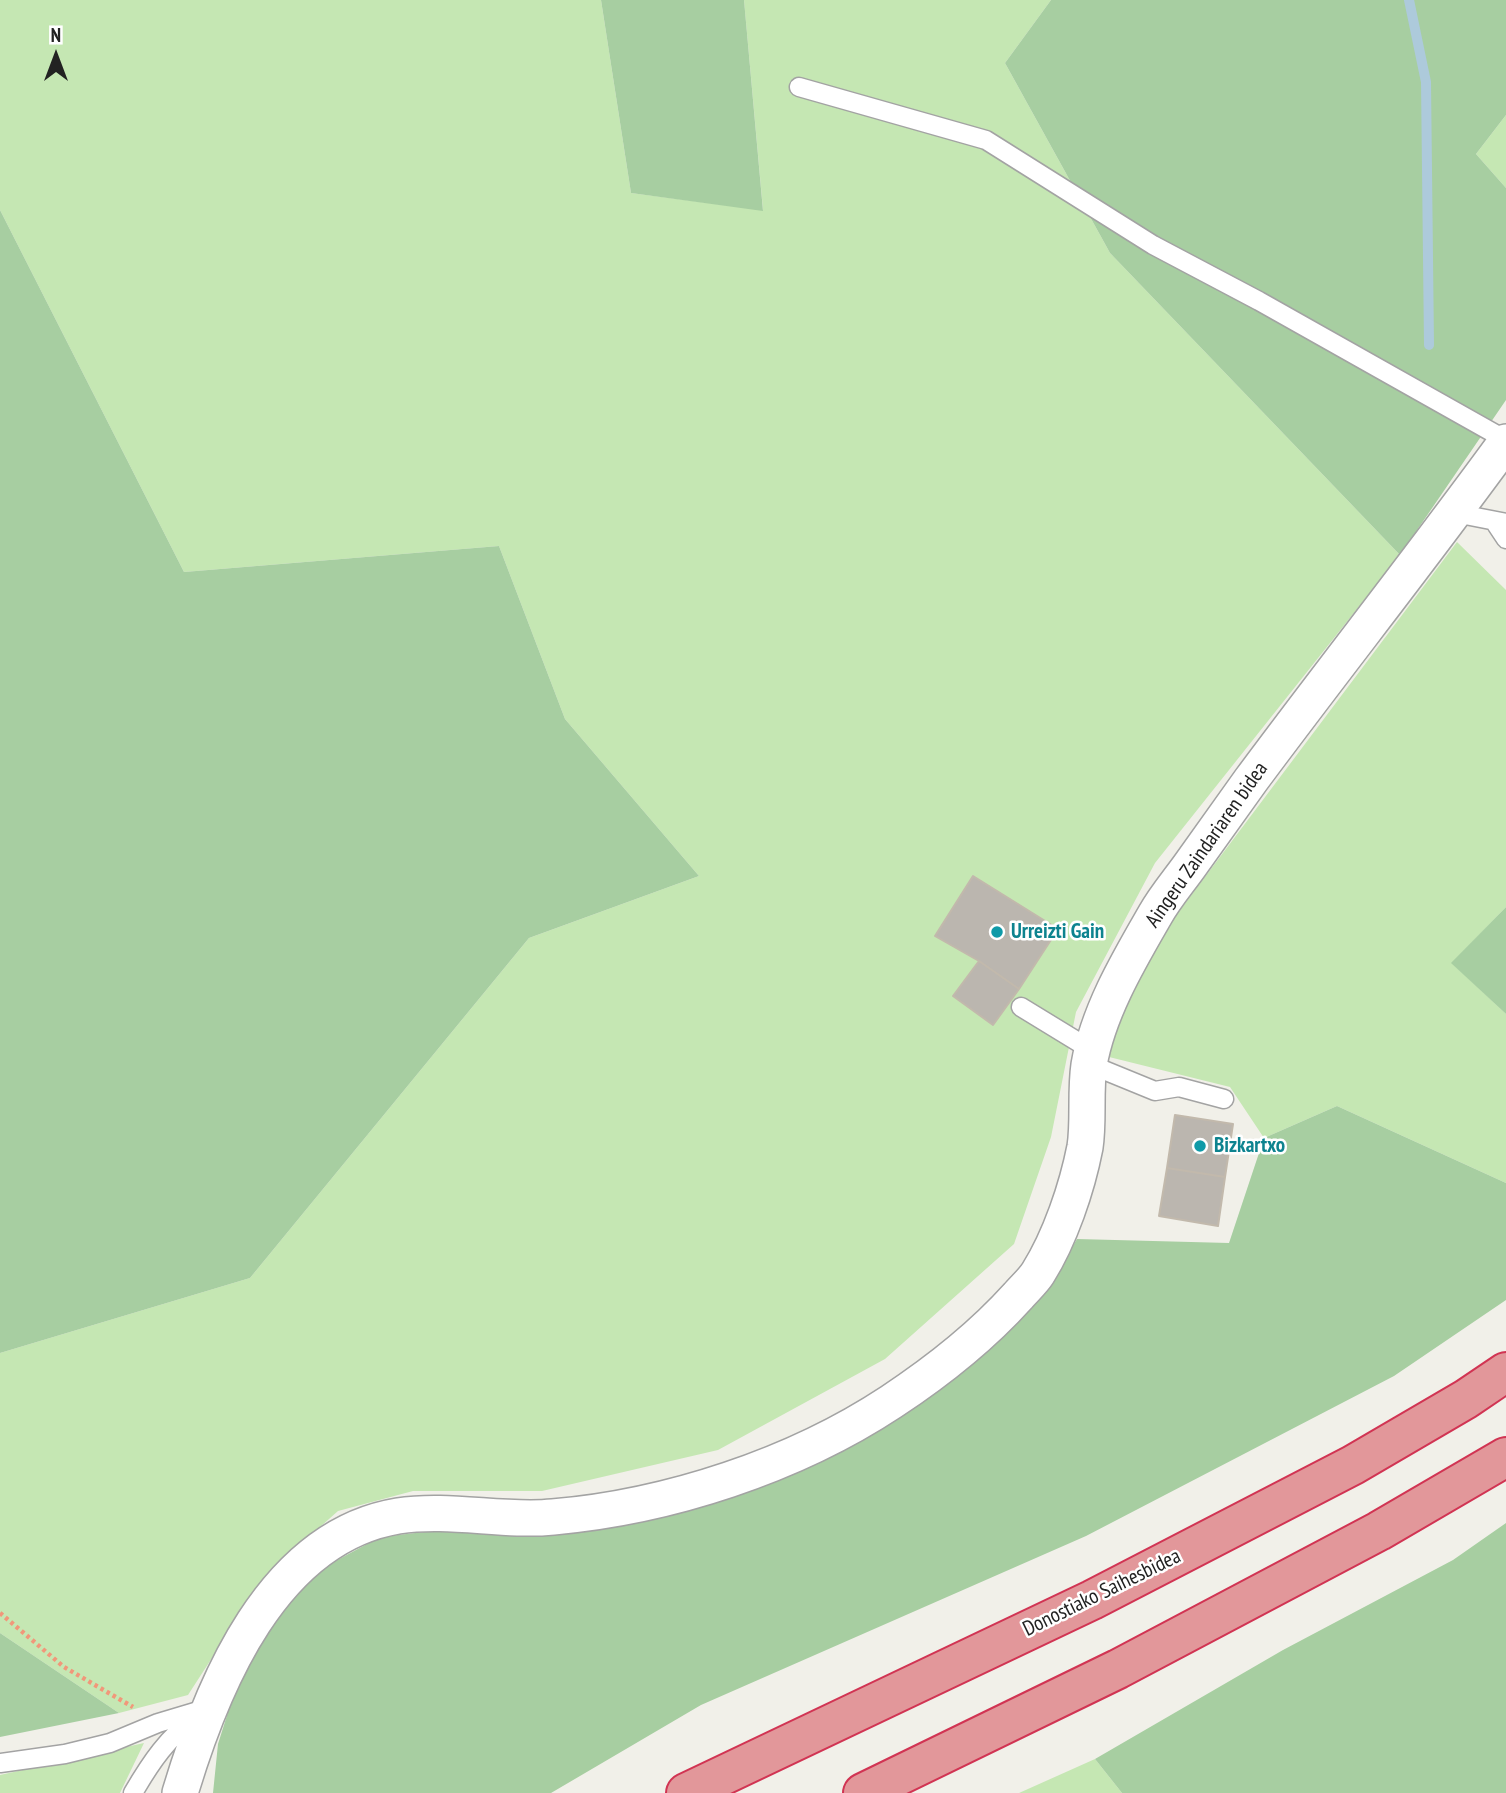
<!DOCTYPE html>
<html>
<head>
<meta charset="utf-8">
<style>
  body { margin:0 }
  #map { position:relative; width:1506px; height:1793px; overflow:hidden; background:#f1f0e9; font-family:"PT Sans Narrow",sans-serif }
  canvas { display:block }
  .north { position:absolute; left:21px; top:21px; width:70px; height:70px; -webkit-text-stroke:5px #fff; paint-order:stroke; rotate:0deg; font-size:19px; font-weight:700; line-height:28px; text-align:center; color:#222 }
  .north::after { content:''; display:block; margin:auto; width:24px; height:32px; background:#222; clip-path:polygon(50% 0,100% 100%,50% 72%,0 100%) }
</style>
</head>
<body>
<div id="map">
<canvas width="1506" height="1793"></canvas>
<div class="north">N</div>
</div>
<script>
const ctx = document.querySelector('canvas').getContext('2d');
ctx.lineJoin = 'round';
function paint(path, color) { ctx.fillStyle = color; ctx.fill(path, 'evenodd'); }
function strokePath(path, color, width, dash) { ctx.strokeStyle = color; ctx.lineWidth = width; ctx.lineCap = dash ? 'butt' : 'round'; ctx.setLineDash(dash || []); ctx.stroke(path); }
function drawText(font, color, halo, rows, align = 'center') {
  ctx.font = font + ' "PT Sans Narrow",sans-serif'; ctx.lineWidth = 5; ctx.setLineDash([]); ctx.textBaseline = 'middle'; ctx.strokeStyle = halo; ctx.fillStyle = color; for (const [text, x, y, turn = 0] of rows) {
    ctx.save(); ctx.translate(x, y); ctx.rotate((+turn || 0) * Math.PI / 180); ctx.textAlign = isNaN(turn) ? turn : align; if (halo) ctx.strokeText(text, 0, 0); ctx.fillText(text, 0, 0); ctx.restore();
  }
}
paint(new Path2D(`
  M0 0H601L631 193 763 210 744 0H1051L1005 63 1110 253 1400 555 1155 863 1076 1012 1051 1137 1014 1244 885 1359 718 1450 542 1491H413L338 1511 265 1576 188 1695 119 1713 0 1633V1353L250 1278 529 938 699 876 565 719 499 546 184 572 0 210Z
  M1506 115V188L1476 154Z
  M1457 542 1506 590V907L1452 963 1506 1014V1183L1337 1106 1264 1138 1230 1087 1105 1056 1120 1012 1171 922Z
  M144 1743 120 1793H0V1775Z
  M1095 1759 1122 1793H1019Z`), '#c5e7b3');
paint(new Path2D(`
  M601 0H744L763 211 631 193Z
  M1051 0H1506V115L1476 154 1506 188V400L1400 555 1110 253 1005 63Z
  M0 210 184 572 499 546 565 719 699 876 529 938 250 1278 0 1353Z
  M1506 907V1014L1451 963Z
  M1337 1106 1506 1183V1300L1394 1376 1086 1536 701 1705 551 1793H213L218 1744 240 1674 279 1614 317 1571 380 1537 433 1531 576 1532 671 1509 901 1412 976 1361 1043 1295 1077 1239 1229 1243 1264 1138Z
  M1506 1523V1793H1122L1095 1759 1283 1650 1453 1560Z
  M0 1633 119 1713 0 1737Z`), '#a7cea1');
strokePath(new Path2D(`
  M1409 0 1426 82 1429 345`), '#adcadb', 10);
const building = new Path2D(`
  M973 876 1058 929 1019 989 979 961 935 936Z
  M979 961 1019 989 993 1025 953 996Z
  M1175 1115 1233 1124 1225 1177 1167 1168Z
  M1167 1168 1225 1177 1218 1226 1159 1216Z`);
paint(building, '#bbb6af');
strokePath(building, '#c2b9ac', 2);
const service = new Path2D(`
  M799 87 986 140 1153 245 1259 301 1506 440
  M1455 513 1506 523
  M1494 521 1506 539
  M1021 1007 1093 1051
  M1089 1064 1155 1091 1179 1087 1224 1099
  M0 1763 65 1754 110 1743 158 1723 208 1708
  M133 1793C151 1762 168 1737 197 1716`);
const minor = new Path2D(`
  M180 1793C212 1686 272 1537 398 1516 450 1508 502 1522 553 1517 668 1507 794 1466 891 1402 938 1371 981 1337 1018 1296 1024 1289 1033 1281 1038 1273 1060 1238 1077 1188 1085 1147 1089 1121 1085 1092 1089 1065 1098 1012 1129 960 1155 915 1165 897 1179 881 1191 864 1211 836 1231 808 1251 780 1335 667 1423 556 1506 442`);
const motorway = new Path2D(`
  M686 1793 1092 1600 1353 1465 1466 1399 1506 1372
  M863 1793 1118 1669 1379 1531 1506 1457`);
strokePath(service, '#a3a3a3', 21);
strokePath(minor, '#a3a3a3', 38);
strokePath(motorway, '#d13453', 42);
strokePath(new Path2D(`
  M0 1613 64 1667 133 1707`), '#f1987a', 4.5, [3.5, 3.5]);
strokePath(service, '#fff', 18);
strokePath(minor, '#fff', 35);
strokePath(motorway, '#e2979a', 38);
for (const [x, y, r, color] of [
  [997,932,7,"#0f9aa8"],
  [1200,1146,7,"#0f9aa8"]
]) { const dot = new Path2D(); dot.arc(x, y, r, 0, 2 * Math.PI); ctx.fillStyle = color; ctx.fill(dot); strokePath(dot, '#fff', 2.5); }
drawText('21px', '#222', '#fff', [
  ["Aingeru Zaindariaren bidea",1207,845,-55],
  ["Donostiako Saihesbidea",1102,1593,-26]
]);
drawText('bold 21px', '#0d838f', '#fff', [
  ["Urreizti Gain",1011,932],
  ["Bizkartxo",1214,1146]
], 'left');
</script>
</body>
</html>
